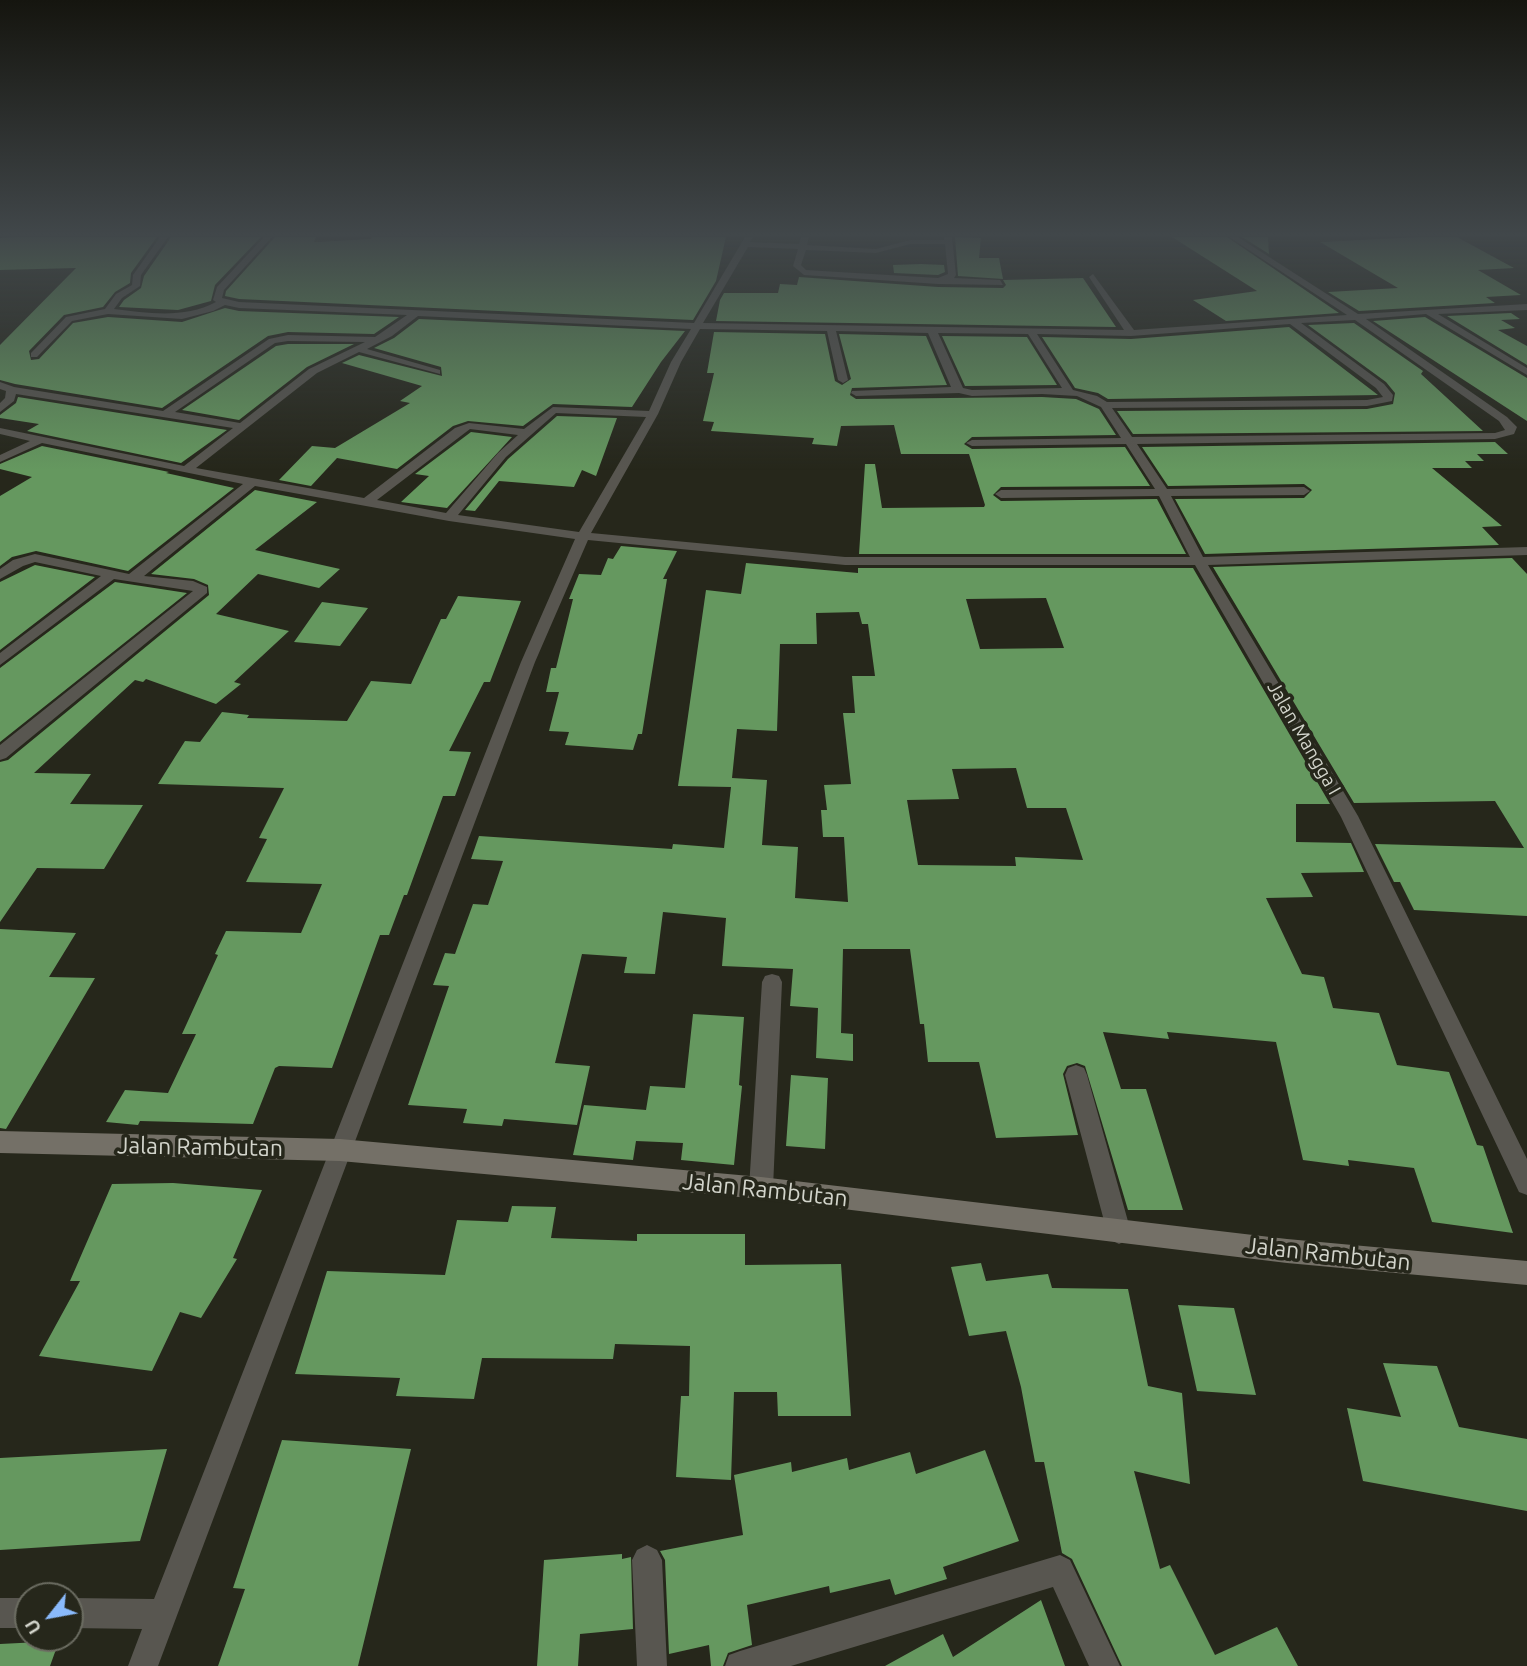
<!DOCTYPE html>
<html>
<head>
<meta charset="utf-8">
<style>
  body { margin:0 }
  #map { position:relative; width:1527px; height:1666px; overflow:hidden; background:#26271b; font-family:Ubuntu,sans-serif }
  canvas { display:block }
  .north { position:absolute; left:14px; top:1582px; width:70px; height:70px; box-sizing:border-box; background:#26271b; border:2px solid #6b6c61; border-radius:50%; rotate:239deg; font-size:19px; font-weight:700; line-height:28px; text-align:center; color:#d2d4cb }
  .north::after { content:''; display:block; margin:auto; width:24px; height:32px; background:#8abafc; clip-path:polygon(50% 0,100% 100%,50% 72%,0 100%) }
</style>
</head>
<body>
<div id="map">
<canvas width="1527" height="1666"></canvas>
<div class="north">U</div>
</div>
<script>
const ctx = document.querySelector('canvas').getContext('2d');
ctx.lineJoin = 'round';
function paint(path, color) { ctx.fillStyle = color; ctx.fill(path, 'evenodd'); }
function drawText(font, color, halo, rows, align = 'center') {
  ctx.font = font + ' Ubuntu,sans-serif'; ctx.lineWidth = 7; ctx.setLineDash([]); ctx.textBaseline = 'middle'; ctx.strokeStyle = halo; ctx.fillStyle = color; for (const [text, x, y, turn = 0] of rows) {
    ctx.save(); ctx.translate(x, y); ctx.rotate((+turn || 0) * Math.PI / 180); ctx.textAlign = isNaN(turn) ? turn : align; if (halo) ctx.strokeText(text, 0, 0); ctx.fillText(text, 0, 0); ctx.restore();
  }
}
paint(new Path2D(`
  M16 237H157L131 273 130 283 115 292 103 307 64 315 29 351 31 360 39 359 73 323 108 317 182 322 225 308 239 311 399 317 374 334 288 332 268 336 162 408 15 384 0 380V345L76 268 0 270V238Z
  M171 237H261L215 285 211 301 178 310 119 307 124 300 141 288 144 276Z
  M275 237H316L314 242 371 239 372 237H726L716 281 693 320 239 299 225 296 226 291Z
  M955 237 981 238 979 258H999L1003 279 958 276Z
  M1172 237H1227L1339 313 1226 321 1193 300 1257 291Z
  M1242 237H1268L1269 254Z
  M1420 237H1457L1514 268 1478 270 1521 295 1486 297 1495 303 1359 311 1328 292 1398 288 1320 242Z
  M921 264 944 265 945 272 938 275 894 273 893 265Z
  M799 277 938 287 1003 288 1006 285 1003 280 1083 278 1116 327 716 321 720 300 724 293H778L780 284 797 285Z
  M1511 313 1520 319 1501 320 1515 328 1498 330 1527 346V365L1447 316Z
  M1425 317 1527 378V421L1373 321Z
  M419 319 685 331 661 362 632 407 553 404 523 426 468 421 453 426 397 469 337 458 311 486 279 480 312 446 335 448 410 403 400 401 422 386 342 363 359 355 442 376 441 367 374 348 394 338Z
  M1354 323 1423 371 1421 374 1483 431 1133 434 1117 411 1367 409 1393 404 1395 393 1386 382 1308 325Z
  M1289 327 1378 395 1108 399 1098 393 1075 388 1042 337 1131 339Z
  M714 332 825 334 835 381 842 385 851 379 839 334 926 336 947 385 852 388 850 395 856 399 1042 397 1076 399 1099 409 1116 435 972 437 964 444 972 449 1125 447 1150 486 1001 487 993 495 1001 501 1157 499 1186 554H859L865 464H875L882 508 984 507 985 505 969 454H901L894 425 841 426 837 446 812 444 814 438 711 431 714 422 703 421 714 373H707Z
  M942 336 1027 337 1057 385 965 386Z
  M288 344H354L307 367 239 420 182 410 276 346Z
  M18 397 227 430 181 463 27 431 39 424 0 418V415L16 403Z
  M557 416 617 418 596 476 582 470 574 487 499 481 475 511 465 510 508 459Z
  M471 432 512 437 447 508 401 502 429 476 415 474Z
  M1495 442 1508 454H1477L1484 461H1465L1472 468H1432L1502 526 1482 527 1499 545 1205 554 1175 499 1304 498 1312 490 1304 484 1168 486 1142 447Z
  M42 446 169 472 166 473 234 488 128 571 36 551 12 557 0 566V496L32 477 0 469V464Z
  M255 490 317 502 255 550 340 569 319 588 258 574 216 614 289 631 234 682 241 684 216 704 146 679 143 682 135 680 34 773 91 774 70 804 143 805 104 869 37 868 0 922V762L8 760 209 595 208 585 194 579 151 574Z
  M621 546 677 551 663 579H667L642 734H638L633 750 565 745 569 732 549 731 559 692H546L551 668H556L573 599H569L579 574 601 575 608 558 613 559Z
  M1512 558 1527 574V916L1414 910 1400 882H1394L1375 844 1524 848 1495 801 1354 803 1213 567Z
  M746 563 858 573V568H1193L1330 804H1296V842L1351 843 1364 872 1301 873 1313 897 1266 898 1302 974 1324 977 1333 1008 1379 1013 1397 1065 1449 1072 1477 1145 1483 1146 1513 1233 1432 1222 1414 1168 1348 1160 1349 1166 1303 1160 1276 1042 1167 1032 1169 1039 1103 1032 1121 1089H1146L1183 1210H1128L1085 1066 1077 1063 1067 1066 1063 1074 1078 1135 996 1138 979 1062H928L924 1024H920L910 949H843L841 1033 853 1034V1061L816 1058 818 1008 790 1006 793 969 722 966 726 918 663 912 655 974 624 973 627 957 582 954 555 1063 590 1066 577 1125 504 1119 502 1126 463 1123 467 1109 408 1105 449 986 433 985 445 953 455 954 473 904 488 905 503 861 471 859 479 836 672 849 673 844 724 848 731 787 678 786 706 590 741 594ZM1046 598 1064 648 980 649 966 599ZM859 612 862 624H868L875 676H852L855 713H843L851 784 824 785 827 810H821L823 837H844L848 902 795 898 798 847 762 845 767 780 732 778 737 729 777 731 780 644H817L816 613ZM1016 768 1027 808H1066L1083 860 1015 857 1016 866 918 865 907 800 959 799 952 769Z
  M35 565 95 577 0 650V582Z
  M115 582 187 593 0 742V668Z
  M458 596 521 601 490 682H484L449 751 471 752 455 796H443L407 895H404L389 935H380L332 1068 279 1066 275 1068 253 1124 140 1121 138 1125 106 1122 125 1090 168 1093 196 1034H182L218 955 215 954 226 931 301 933 322 884 246 882 267 839 259 838 284 788 158 784 185 741 200 742 222 712 249 715 247 718 347 721 371 681 411 684 441 619H446Z
  M322 602 368 608 340 646 294 642Z
  M0 929 76 933 49 977 95 978 6 1129 0 1128Z
  M693 1014 744 1017 739 1085 742 1086 734 1165 681 1160 683 1143 636 1141 633 1160 573 1155 584 1105 646 1110 650 1086 685 1088Z
  M791 1075 828 1078 825 1149 786 1146Z
  M173 1183 262 1190 233 1258 237 1259 201 1318 180 1312 152 1371 39 1356 80 1281H70L112 1184Z
  M512 1206 556 1207 551 1238 637 1241V1234H745V1265L841 1264 851 1416H778L777 1392H734L731 1480 676 1477 681 1396H689L690 1346 615 1344 613 1359 482 1358 474 1399 396 1396 400 1378 295 1374 327 1271 445 1275 457 1220 508 1222Z
  M981 1263 986 1281 1048 1274 1052 1288 1128 1289 1148 1386 1182 1393 1190 1484 1134 1471 1160 1569 1170 1565 1215 1655 1277 1627 1298 1666H1122L1072 1559 1062 1553 1044 1462H1035L1021 1387 1006 1331 969 1336 951 1267Z
  M1178 1305 1234 1308 1256 1395 1197 1391Z
  M1383 1363 1437 1366 1459 1427 1527 1439V1511L1363 1481 1347 1408 1401 1417Z
  M282 1440 411 1449 358 1666H218L245 1589 233 1588Z
  M167 1449 140 1541 0 1550V1458Z
  M985 1450 1019 1541 943 1567 947 1579 895 1595 890 1579 830 1593 829 1586 747 1605 752 1645 728 1653 723 1666H711L709 1645 669 1654 665 1560 660 1551 743 1535 734 1475 791 1462 792 1472 847 1458 849 1470 910 1452 916 1474Z
  M622 1554V1559L631 1557 633 1629 580 1634 578 1666H537L544 1560Z
  M1041 1600 1065 1666H885L943 1634 953 1657Z
  M59 1641 50 1666H0V1644Z`), '#65985f');
paint(new Path2D(`
  M160 237H168L141 275 140 286 122 298 114 309C148 313 184 319 216 302L213 300 217 287 264 237H272L224 290 222 298 239 302 694 323 745 237H753L750 242 799 244 801 237H809L807 245 876 249 910 240H944V237H952L956 275 954 278 1000 280 1003 285 938 284 804 275 793 266 798 249 748 247 703 323 1124 330 1089 277 1093 274 1134 330 1347 315 1229 237H1238L1358 314 1527 304V310L1438 314 1527 368V375L1426 314 1366 319 1507 417 1517 427 1514 434 1495 439 1137 444 1167 489 1304 487 1310 491 1304 495 1171 496 1203 557 1527 547V555L1208 565 1358 816 1527 1159V1195L1519 1192 1341 817 1195 565H845L588 540 535 662 158 1666H128L142 1629 70 1628V1598L154 1599 521 662 575 539 449 521 255 486 144 576 193 581 207 587V593L6 758 0 760V745L193 591 114 579 0 665V653L101 576 35 562 23 566 0 579V569L13 560 35 554 129 574 243 484 42 443 0 462V455L30 441 0 434V428L184 466 233 428 16 394 14 401 0 412V403L5 398 6 391 0 389V382L14 387 163 411 269 339 288 335 375 337 407 315 239 308 225 305 213 311 182 319 108 314 72 321 37 357H31V353L66 317 105 309 116 294 132 285 133 275ZM910 244H945L948 274 938 278 806 270 801 265 806 250 876 253ZM418 316 691 329 671 362 649 411 553 407 524 429 469 423 455 428 364 498 196 468 317 373 359 352 440 374V370L367 349 392 336ZM1355 320 1499 421 1505 430 1495 433 1132 437 1112 408 1367 406 1392 401 1393 395 1384 384 1301 323ZM1290 324 1376 388 1383 397 1367 400 1107 402 1097 396 1073 390 1037 334 1131 336ZM700 329 827 331 838 380 843 383 848 380 836 331 928 333 951 387 852 391 851 393 856 396 959 393 972 396 1042 394 1077 396 1101 407 1121 438 972 440 966 443 972 446 1126 444 1155 489 1001 490 995 494 1001 498 1159 496 1190 557H845L591 533 658 414 681 362ZM938 333 1028 334 1062 388 972 390 963 388ZM288 341 365 342 309 369 240 423 175 412 275 343ZM556 413 646 417 579 532 458 515 506 457ZM470 429 518 435 498 453 446 513 377 500Z
  M772 974 779 976 782 982 773 1188 769 1196 761 1199 753 1196 749 1188 762 982 765 976Z
  M1076 1065 1084 1068 1087 1075 1131 1232 1127 1240 1119 1244 1111 1240 1107 1232 1065 1075 1068 1068Z
  M647 1545 657 1550 662 1560 667 1666H637L632 1560 637 1550Z
  M1060 1555 1070 1560 1120 1666H1089L1053 1587 791 1666H725L729 1655 740 1651Z
  M0 1598H28V1628H0Z`), '#585650');
paint(new Path2D(`
  M0 1131 340 1139 761 1177 1287 1239 1527 1261V1285L1287 1263 761 1199 340 1161 0 1153Z`), '#747067');
const sky = ctx.createLinearGradient(0, 0, 0, 470);
sky.addColorStop(0, '#15150f');
sky.addColorStop(0.5, '#41474a');
sky.addColorStop(1, '#41474a00');
ctx.fillStyle = sky;
ctx.fillRect(0, 0, 1527, 470);
drawText('19px', '#d2d4cb', '#26271b', [
  ["Jalan Mangga I",1304,738,60]
]);
drawText('23px', '#d2d4cb', '#26271b', [
  ["Jalan Rambutan",200,1147,1],
  ["Jalan Rambutan",765,1190,6],
  ["Jalan Rambutan",1328,1254,6]
]);
</script>
</body>
</html>
